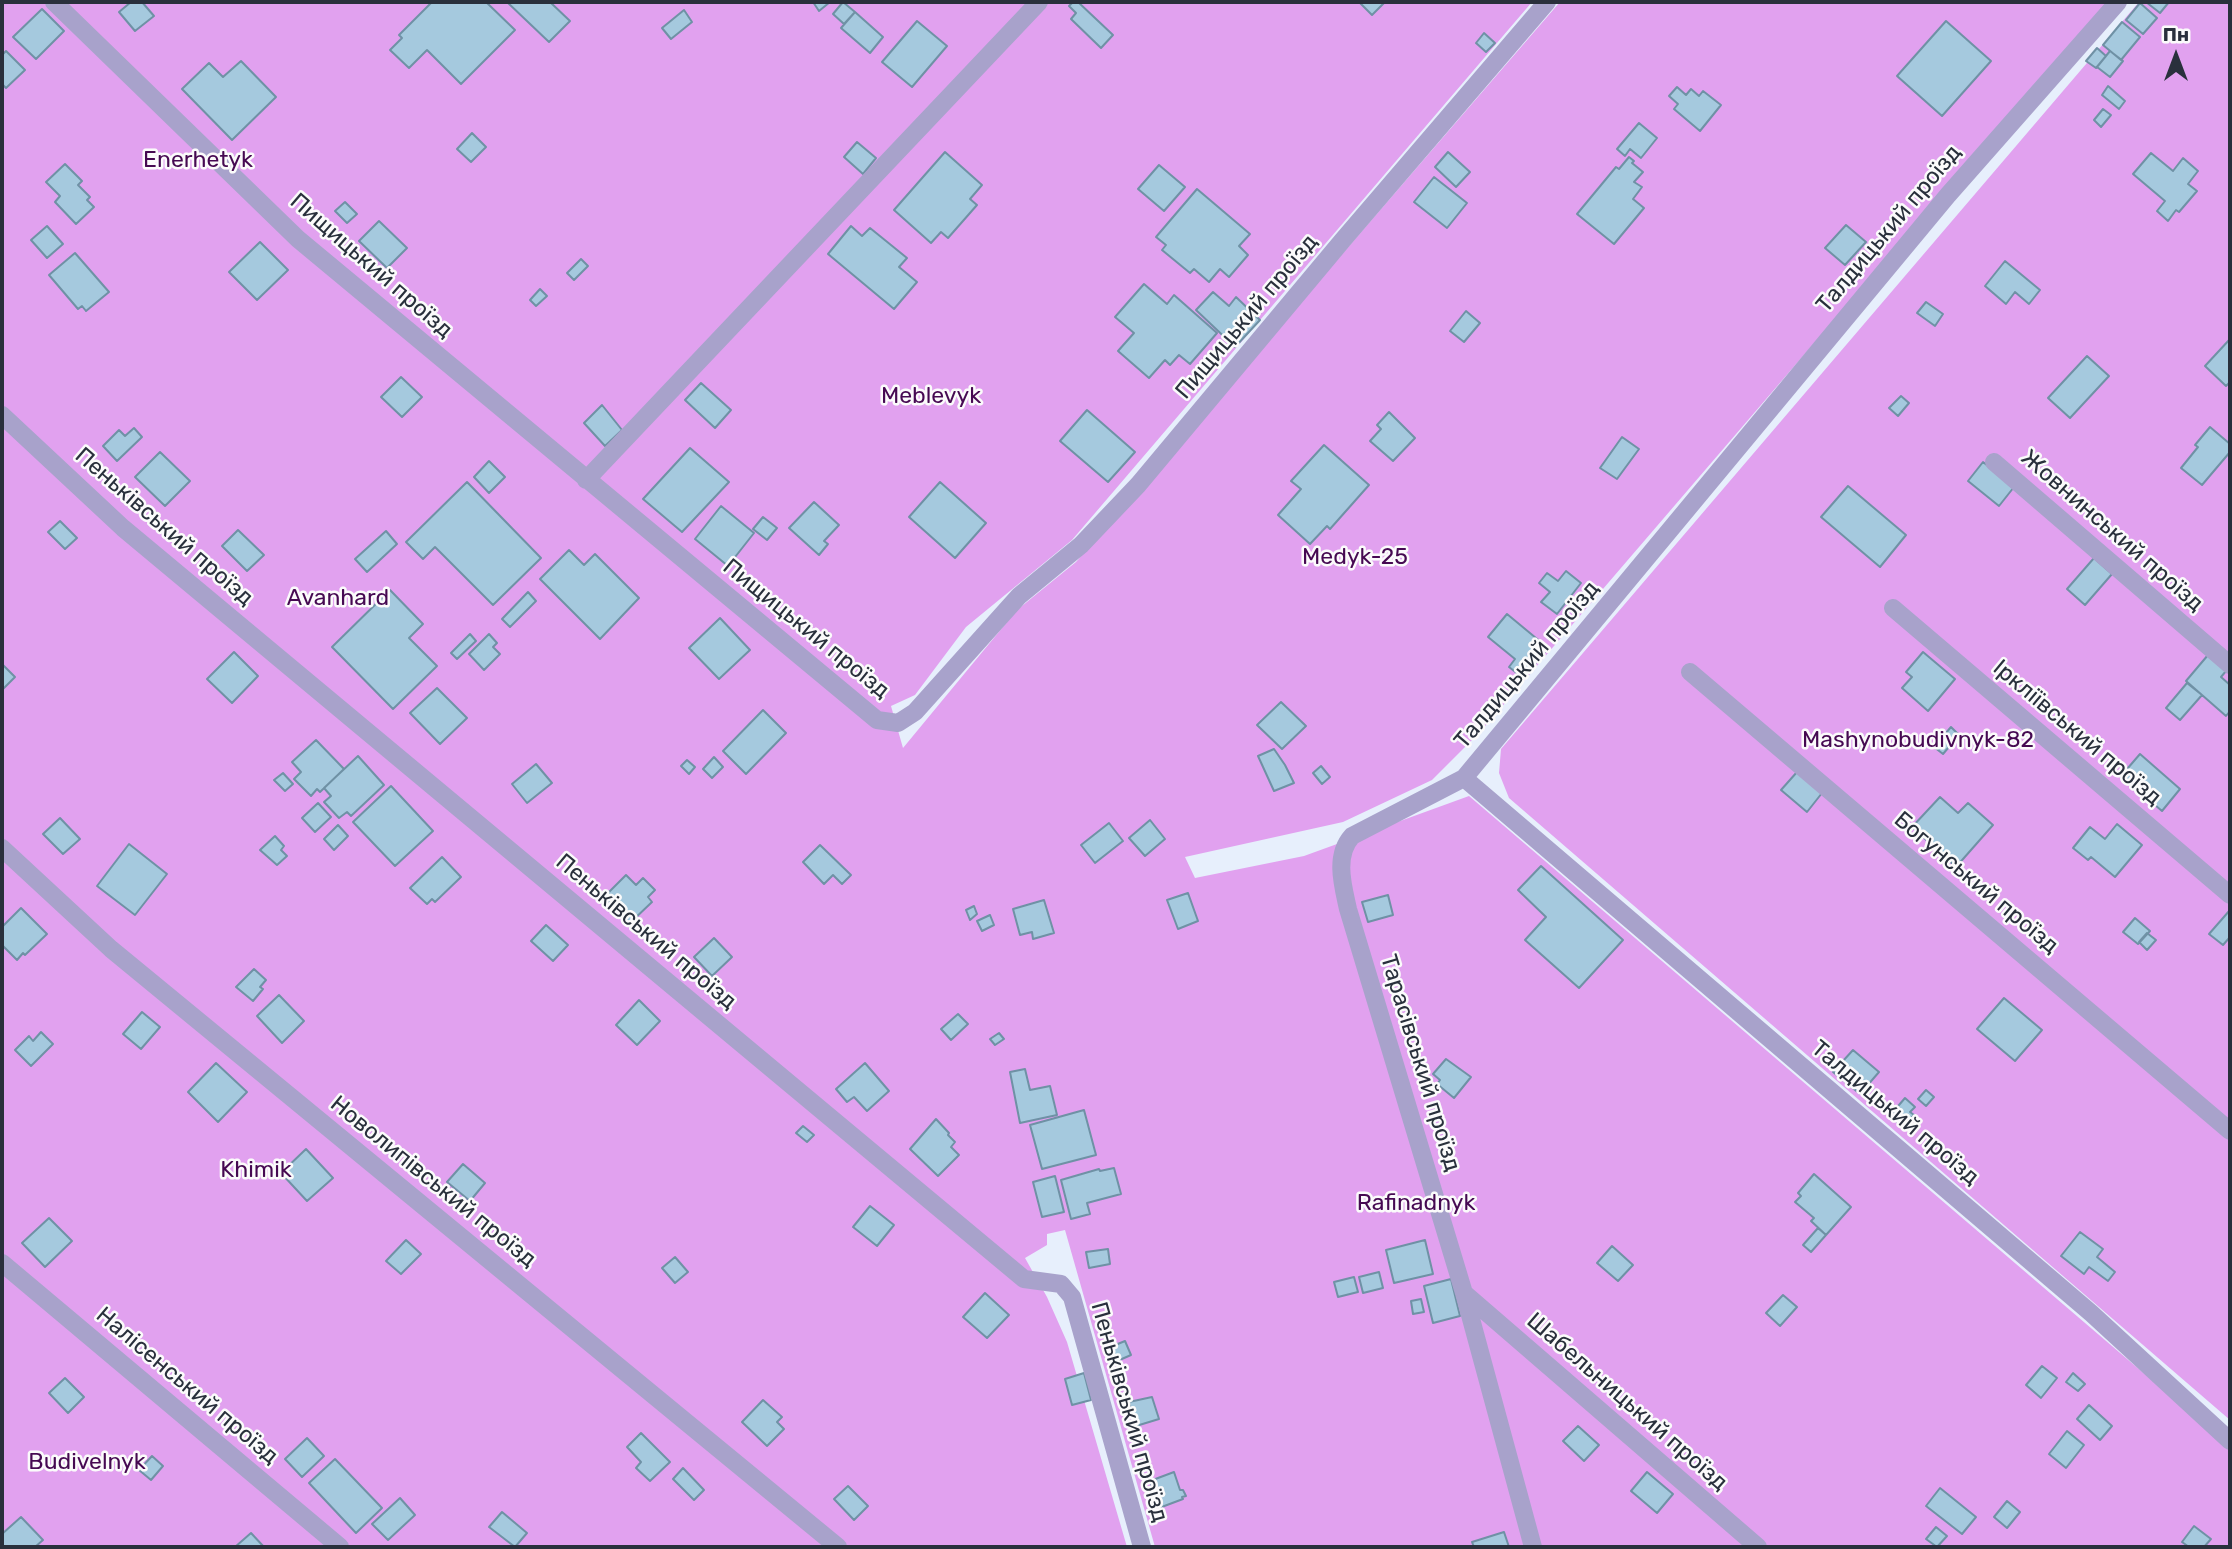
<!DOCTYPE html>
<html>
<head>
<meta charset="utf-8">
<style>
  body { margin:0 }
  #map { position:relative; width:2232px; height:1549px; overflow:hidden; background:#e7effc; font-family:Rubik,sans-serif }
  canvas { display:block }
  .frame { position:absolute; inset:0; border:4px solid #29303c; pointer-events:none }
  .north { position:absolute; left:2141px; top:21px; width:70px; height:70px; -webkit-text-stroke:5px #fbfbfb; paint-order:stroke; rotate:0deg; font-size:19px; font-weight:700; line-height:28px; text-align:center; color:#29303c }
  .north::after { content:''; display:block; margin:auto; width:24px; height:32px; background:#29303c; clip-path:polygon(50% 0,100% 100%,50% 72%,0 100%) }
</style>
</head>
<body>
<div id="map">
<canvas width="2232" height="1549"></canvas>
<div class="frame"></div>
<div class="north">Пн</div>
</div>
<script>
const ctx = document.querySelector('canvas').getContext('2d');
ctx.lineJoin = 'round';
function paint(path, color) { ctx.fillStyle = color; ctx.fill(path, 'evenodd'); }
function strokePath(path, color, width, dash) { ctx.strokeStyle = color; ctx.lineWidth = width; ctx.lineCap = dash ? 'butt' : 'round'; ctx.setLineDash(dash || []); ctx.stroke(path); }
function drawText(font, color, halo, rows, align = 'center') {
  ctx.font = font + ' Rubik,sans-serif'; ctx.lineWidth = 5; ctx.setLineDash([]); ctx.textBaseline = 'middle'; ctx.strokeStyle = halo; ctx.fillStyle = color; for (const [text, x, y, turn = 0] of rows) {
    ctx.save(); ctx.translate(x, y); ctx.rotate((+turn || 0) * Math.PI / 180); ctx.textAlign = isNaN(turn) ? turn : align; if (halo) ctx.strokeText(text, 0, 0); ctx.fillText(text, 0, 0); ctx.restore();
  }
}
paint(new Path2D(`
  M2 2H1532L1072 540 966 627 915 695 891 706 903 748 1017 610 1076 562 1560 2H2107L1481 731 1432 780 1343 822 1185 857 1195 878 1304 856 1469 796 2230 1447V1547H1155L1065 1230 1047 1234V1245L1025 1258 1047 1297 1067 1342 1127 1547H2Z
  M2139 2H2230V1420L1509 798 1499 773 1501 749Z`), '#e1a1ef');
const building = new Path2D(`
  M131 2H142L154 16 135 31 119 12Z
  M432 2H486L515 30 461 84 427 50 409 68 390 50 402 38 399 35Z
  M507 2H550L570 21 549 42Z
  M813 2H830L819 11Z
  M843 2 855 12 844 24 833 14Z
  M1073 2H1078L1113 35 1101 48 1071 19 1076 13 1069 6Z
  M1359 2H1385L1372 15Z
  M2146 2H2169L2160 13Z
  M2140 3 2157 18 2143 34 2126 20Z
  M42 9 64 31 36 59 13 37Z
  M684 10 692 22 671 39 662 28Z
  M855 12 883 37 870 53 841 28Z
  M917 21 947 46 912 87 882 62Z
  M1946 21 1991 61 1942 116 1897 76Z
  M2122 22 2140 37 2121 60 2103 45Z
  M1484 33 1495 43 1486 52 1476 43Z
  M2097 48 2106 56 2096 68 2086 61Z
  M6 51 25 70 6 88 2 84V55Z
  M2110 51 2123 61 2110 77 2097 67Z
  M241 61 276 97 232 140 182 89 209 63 223 77Z
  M2108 86 2125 101 2119 109 2102 95Z
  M1677 87 1686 95 1691 89 1699 96 1703 91 1721 105 1700 131 1674 109 1678 104 1669 96Z
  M2103 109 2111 115 2101 127 2094 120Z
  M1639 123 1657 138 1641 158 1630 149 1625 156 1617 149Z
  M472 133 486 147 471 162 457 149Z
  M857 142 876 158 863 174 844 157Z
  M945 152 982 185 970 199 977 205 948 238 941 232 931 243 894 210Z
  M1448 152 1470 172 1456 187 1435 167Z
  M2151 153 2173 171 2183 158 2198 171 2188 184 2197 191 2179 212 2176 210 2168 221 2157 211 2165 201 2133 174Z
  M1629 157 1634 161 1632 163 1643 172 1634 182 1642 187 1633 199 1644 208 1614 244 1577 214 1616 167 1619 169Z
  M65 164 82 181 78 185 90 197 87 200 94 207 76 224 55 202 60 196 46 182Z
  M1159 165 1185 187 1164 211 1138 189Z
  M1434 177 1467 203 1447 228 1414 202Z
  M1197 189 1250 234 1239 246 1248 255 1229 277 1220 269 1209 282 1194 269 1190 273 1162 250 1166 245 1156 237Z
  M345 202 357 214 347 223 335 211Z
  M379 221 407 248 387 268 359 241Z
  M1846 225 1866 242 1845 265 1825 248Z
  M47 226 63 244 47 258 31 240Z
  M851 226 862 236 870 228 907 258 899 267 917 282 894 309 828 254Z
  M260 242 288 270 257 300 229 272Z
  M75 253 109 292 86 311 82 306 78 309 49 275Z
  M581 259 588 266 574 280 567 273Z
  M2005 261 2040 290 2029 304 2015 292 2006 304 1985 286Z
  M1144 284 1167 304 1174 295 1217 333 1190 364 1179 355 1170 365 1165 360 1149 378 1118 351 1134 333 1115 317Z
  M540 289 547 296 536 306 530 300Z
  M1213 292 1229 306 1236 297 1260 320 1235 347 1196 310Z
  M1926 302 1943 314 1935 326 1917 313Z
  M1466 311 1480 323 1464 342 1450 331Z
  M2230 339V382L2226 386 2205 366Z
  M2087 356 2109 376 2070 418 2048 398Z
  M401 377 422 397 402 417 381 397Z
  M701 383 731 410 715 428 685 400Z
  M1901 396 1909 403 1898 416 1889 408Z
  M602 405 622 430 605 446 584 423Z
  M1087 410 1135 452 1108 482 1060 441Z
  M1389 412 1415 438 1393 461 1370 441 1381 429 1377 425Z
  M2210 427 2230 444V452L2202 485 2181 468 2198 447 2195 445Z
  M134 428 142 437 117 461 103 446 119 430 125 436Z
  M1622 437 1639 449 1617 479 1600 468Z
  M1324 445 1369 485 1330 529 1327 526 1310 544 1278 515 1301 489 1291 481Z
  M690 448 729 482 682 532 643 499Z
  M160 452 190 481 165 506 135 477Z
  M489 461 505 477 489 493 474 477Z
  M1983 462 2014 487 1999 506 1968 481Z
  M467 482 541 558 493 605 435 547 423 559 406 542Z
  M940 482 986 523 955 558 909 517Z
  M1848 486 1906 535 1880 567 1821 517Z
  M814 502 839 525 824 541 828 544 819 555 789 528Z
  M721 506 754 533 728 566 695 539Z
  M763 517 777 528 767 540 753 529Z
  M60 521 77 538 65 549 48 532Z
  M238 530 264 555 247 571 222 546Z
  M386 531 397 544 367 572 355 559Z
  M569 550 584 565 595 554 639 598 600 639 540 579Z
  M2094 558 2112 574 2085 605 2067 589Z
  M1566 571 1581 583 1557 614 1541 602 1550 592 1539 583 1547 573 1558 581Z
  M390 590 423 624 409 638 437 666 393 709 332 647Z
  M528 592 536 601 510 627 502 619Z
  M1507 614 1548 648 1523 678 1509 667 1515 659 1488 637Z
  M720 618 750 650 719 679 689 648Z
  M470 634 476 641 457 659 451 653Z
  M489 634 497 643 493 647 500 654 484 670 469 654Z
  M234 652 258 676 232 703 207 679Z
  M1923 652 1955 679 1928 711 1902 688 1912 677 1906 672Z
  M2208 655 2226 671 2221 677 2230 685V711L2226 716 2186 681Z
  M2 664 15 677 2 690Z
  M2187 683 2202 695 2180 720 2166 708Z
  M437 688 467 718 440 744 410 713Z
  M1281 702 1306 726 1282 749 1257 725Z
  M763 710 786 733 746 774 723 751Z
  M1951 727 1959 735 1943 754 1934 747Z
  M316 740 344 769 320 792 317 789 311 796 294 779 301 772 292 762Z
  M1274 749 1285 765 1294 783 1274 791 1258 756Z
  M2140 754 2180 789 2162 811 2121 776Z
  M358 756 384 785 351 816 347 812 339 818 324 802 331 796 324 788Z
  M714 757 723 767 712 778 703 769Z
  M687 760 695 767 689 774 681 766Z
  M536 764 552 783 527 803 512 784Z
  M1321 766 1330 777 1322 784 1313 773Z
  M1797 772 1822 793 1807 812 1781 790Z
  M283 773 293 784 285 791 274 780Z
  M391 786 433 831 395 866 353 822Z
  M1940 797 1958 813 1968 803 1993 825 1956 867 1912 827Z
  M318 803 331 817 315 832 302 818Z
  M60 818 80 839 63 854 43 834Z
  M1150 820 1165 839 1145 856 1129 838Z
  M1109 823 1123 841 1095 863 1081 845Z
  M2117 824 2142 845 2115 877 2091 857 2088 860 2073 848 2090 827 2105 839Z
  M338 825 348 836 334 850 324 839Z
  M275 836 284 846 281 850 287 856 277 865 260 850Z
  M129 844 167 874 135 915 97 886Z
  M820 845 851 875 842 884 833 875 824 884 803 862Z
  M442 857 461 877 435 902 432 899 427 904 410 888Z
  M1541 866 1623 940 1579 988 1525 940 1546 917 1518 890Z
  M626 875 636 885 643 878 655 890 648 897 652 902 630 923 604 897Z
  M1188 893 1198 921 1178 929 1167 900Z
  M1388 895 1393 915 1368 922 1362 902Z
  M1044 900 1054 933 1033 939 1032 932 1020 935 1013 909Z
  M974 906 977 914 970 920 966 910Z
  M21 908 47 934 25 955 23 953 17 960 2 945V927Z
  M2230 910V937L2223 945 2209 934Z
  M990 915 994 925 982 931 977 921Z
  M2135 918 2150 931 2138 944 2123 932Z
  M546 925 568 945 553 961 531 941Z
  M2147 933 2156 940 2147 950 2139 942Z
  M714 938 732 957 712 976 694 957Z
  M254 969 266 980 260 987 263 989 253 1001 236 987Z
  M279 995 304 1021 282 1043 257 1016Z
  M2004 998 2042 1030 2015 1061 1977 1029Z
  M639 1000 660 1021 637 1045 616 1025Z
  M142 1012 160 1027 141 1049 123 1034Z
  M958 1014 968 1024 951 1040 941 1029Z
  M41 1032 53 1044 31 1066 15 1050 29 1036 33 1041Z
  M999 1033 1004 1039 995 1045 990 1039Z
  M1853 1050 1879 1072 1860 1094 1833 1072Z
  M1446 1059 1471 1077 1454 1098 1437 1084 1440 1080 1433 1074Z
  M216 1063 247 1092 218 1122 188 1092Z
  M865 1063 889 1091 867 1111 854 1097 847 1102 836 1089Z
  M1025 1069 1030 1090 1050 1086 1057 1115 1020 1123 1010 1072Z
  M1926 1090 1934 1097 1926 1106 1918 1099Z
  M1905 1098 1915 1107 1910 1112 1914 1115 1903 1127 1896 1121 1899 1117 1893 1112Z
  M1084 1110 1096 1155 1042 1169 1030 1125Z
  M936 1119 949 1133 948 1135 955 1142 951 1147 959 1155 938 1176 910 1149Z
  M803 1126 814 1135 807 1142 796 1133Z
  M306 1149 333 1178 307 1201 281 1173Z
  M463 1164 485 1183 470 1201 447 1182Z
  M1114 1168 1121 1194 1087 1203 1090 1214 1071 1219 1061 1180 1099 1169 1100 1171Z
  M1814 1174 1851 1207 1826 1235 1811 1221 1814 1218 1795 1202 1801 1196 1798 1193Z
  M1055 1176 1064 1212 1042 1217 1033 1182Z
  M870 1206 894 1225 877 1246 853 1227Z
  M49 1218 72 1241 45 1267 22 1243Z
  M1818 1228 1826 1235 1811 1252 1803 1245Z
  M2080 1232 2103 1249 2097 1257 2115 1272 2108 1281 2089 1267 2084 1274 2061 1256Z
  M406 1240 421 1254 401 1274 386 1261Z
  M1425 1240 1433 1274 1394 1283 1386 1250Z
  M1612 1246 1633 1265 1618 1281 1597 1263Z
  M1108 1249 1110 1264 1089 1268 1086 1252Z
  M675 1257 688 1272 675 1283 662 1268Z
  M1379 1272 1383 1288 1363 1293 1359 1277Z
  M1354 1277 1358 1292 1338 1297 1334 1282Z
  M1451 1279 1460 1316 1433 1323 1424 1286Z
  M985 1293 1009 1315 987 1338 963 1317Z
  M1783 1295 1797 1307 1780 1326 1766 1313Z
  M1421 1299 1424 1312 1413 1314 1411 1301Z
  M1125 1341 1131 1355 1115 1362 1108 1348Z
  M2042 1366 2057 1378 2041 1398 2026 1385Z
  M1084 1373 1091 1400 1072 1405 1065 1379Z
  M2073 1373 2085 1384 2078 1391 2066 1382Z
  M65 1378 84 1397 68 1413 49 1393Z
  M1152 1397 1159 1419 1136 1426 1129 1402Z
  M763 1400 782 1417 777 1422 784 1429 767 1446 742 1422Z
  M2089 1405 2112 1426 2100 1440 2077 1419Z
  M1578 1426 1599 1445 1584 1461 1563 1441Z
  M2067 1431 2084 1445 2066 1468 2049 1454Z
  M641 1433 670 1462 650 1481 636 1468 641 1462 627 1447Z
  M307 1438 324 1456 302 1477 285 1459Z
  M152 1456 163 1466 151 1480 139 1470Z
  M335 1459 382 1508 356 1533 309 1483Z
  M683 1468 704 1490 694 1500 673 1479Z
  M1174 1472 1180 1490H1183L1186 1496 1182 1497 1183 1499 1159 1508 1150 1481Z
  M1647 1472 1673 1494 1657 1513 1631 1491Z
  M848 1486 868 1506 854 1520 834 1499Z
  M1940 1488 1976 1517 1962 1534 1926 1506Z
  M400 1498 415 1515 388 1540 372 1524Z
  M2007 1501 2020 1512 2007 1528 1994 1517Z
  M502 1512 527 1533 515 1547 489 1527Z
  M21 1517 43 1540 35 1547H2V1534Z
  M2194 1526 2211 1539 2204 1547H2189L2182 1542Z
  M1936 1527 1947 1536 1937 1547 1926 1539Z
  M1504 1532 1509 1547H1474L1472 1542Z
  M251 1533 264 1547H235Z`);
paint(building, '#a5c9de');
strokePath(building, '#6f91a5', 2);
strokePath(new Path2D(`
  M54 2 298 239 877 720 898 723 915 712 1019 596 1081 545 1138 485 1342 241 1547 2
  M2118 2 1948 195 1464 778 2091 1313 2230 1441
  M2 415 123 528 1024 1279 1061 1284 1072 1297 1142 1547
  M1994 462 2230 665
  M586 480 1039 2
  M1893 608 2230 895
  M1690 672 2230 1131
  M1464 778 1352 836C1334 856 1343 886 1348 909L1464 1293 1533 1547
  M2 848 111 949 838 1547
  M2 1263 340 1547
  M1464 1293 1758 1547`), '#a8a2cb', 18);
drawText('23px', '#460952', '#fbfbfb', [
  ["Enerhetyk",198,160],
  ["Meblevyk",931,396],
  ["Medyk-25",1355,557],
  ["Avanhard",338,598],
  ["Mashynobudivnyk-82",1918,740],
  ["Khimik",256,1170],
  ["Rafinadnyk",1416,1203],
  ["Budivelnyk",87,1462]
]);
drawText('23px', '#29303c', '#fbfbfb', [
  ["Талдицький проїзд",1889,229,-50],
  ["Пищицький проїзд",371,266,41],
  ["Пищицький проїзд",1247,317,-50],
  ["Пеньківський проїзд",164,527,41],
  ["Жовнинський проїзд",2112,531,41],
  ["Пищицький проїзд",806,629,39],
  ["Талдицький проїзд",1527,665,-50],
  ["Іркліївський проїзд",2077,733,40],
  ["Богунський проїзд",1976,883,40],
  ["Пеньківський проїзд",646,932,40],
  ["Тарасівський проїзд",1420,1063,73],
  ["Талдицький проїзд",1895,1113,40],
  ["Новолипівський проїзд",433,1182,39],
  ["Налісенський проїзд",187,1386,40],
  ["Шабельницький проїзд",1627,1402,41],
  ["Пеньківський проїзд",1129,1412,74]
]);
</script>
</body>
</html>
